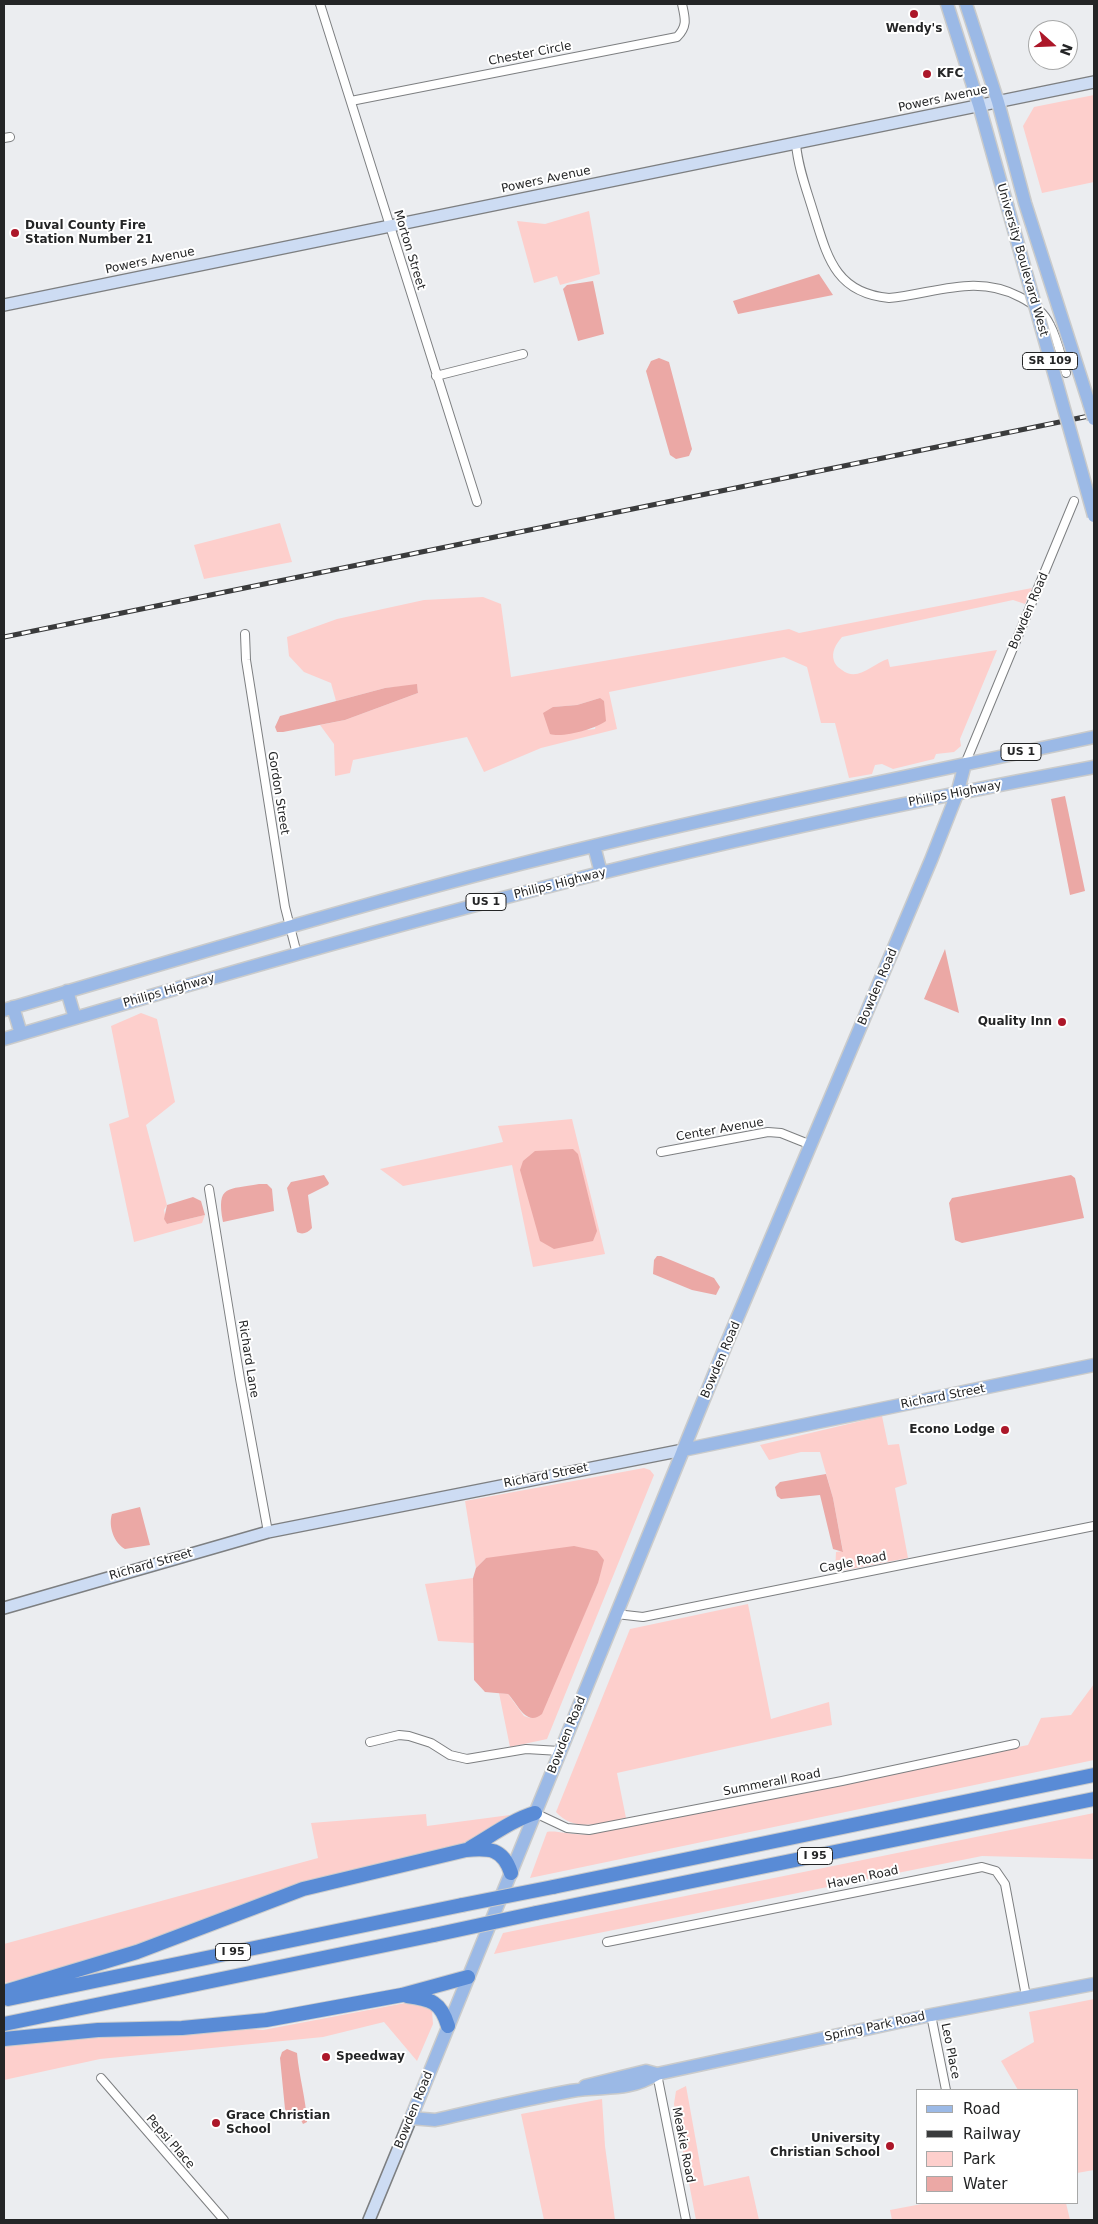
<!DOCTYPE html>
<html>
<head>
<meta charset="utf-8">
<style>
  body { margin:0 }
  #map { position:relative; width:1098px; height:2224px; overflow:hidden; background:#ebedf0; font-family:"DejaVu Sans",sans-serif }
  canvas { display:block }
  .frame { position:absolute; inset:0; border:5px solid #242526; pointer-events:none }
  .legend { position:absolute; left:916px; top:2089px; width:162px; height:115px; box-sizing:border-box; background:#fff; border:1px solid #a7a8a8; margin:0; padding:6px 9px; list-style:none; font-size:15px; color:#242526 }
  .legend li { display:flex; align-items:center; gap:10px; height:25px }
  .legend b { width:25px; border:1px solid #a7a8a8 }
  .north { position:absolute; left:1028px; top:20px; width:50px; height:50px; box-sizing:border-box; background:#fff; border:1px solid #a7a8a8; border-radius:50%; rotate:110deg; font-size:14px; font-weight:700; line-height:20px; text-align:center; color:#242526 }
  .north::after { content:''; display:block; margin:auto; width:18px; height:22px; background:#ac1729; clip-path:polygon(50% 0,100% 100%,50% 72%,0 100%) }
</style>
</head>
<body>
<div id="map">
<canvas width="1098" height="2224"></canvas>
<div class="frame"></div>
<ul class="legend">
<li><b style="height:6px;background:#9bb9e6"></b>Road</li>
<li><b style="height:6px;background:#3a3b3c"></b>Railway</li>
<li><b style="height:14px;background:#fdcfcc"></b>Park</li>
<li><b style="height:14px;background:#eba8a5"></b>Water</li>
</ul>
<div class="north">N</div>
</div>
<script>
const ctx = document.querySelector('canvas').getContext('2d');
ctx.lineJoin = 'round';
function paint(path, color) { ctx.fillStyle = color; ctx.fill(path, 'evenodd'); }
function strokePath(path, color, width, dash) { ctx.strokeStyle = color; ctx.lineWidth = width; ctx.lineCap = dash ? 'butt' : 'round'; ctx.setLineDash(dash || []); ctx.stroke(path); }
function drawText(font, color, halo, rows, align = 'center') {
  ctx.font = font + ' "DejaVu Sans",sans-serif'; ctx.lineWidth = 4; ctx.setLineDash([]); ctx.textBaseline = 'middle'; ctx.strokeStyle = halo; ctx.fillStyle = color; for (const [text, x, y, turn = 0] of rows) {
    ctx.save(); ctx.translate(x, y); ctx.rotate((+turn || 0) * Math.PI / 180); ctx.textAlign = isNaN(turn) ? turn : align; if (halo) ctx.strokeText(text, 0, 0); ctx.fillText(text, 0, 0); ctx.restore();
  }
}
paint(new Path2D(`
  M1094 95V182L1042 193 1023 126 1034 107Z
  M589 211 600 274 560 285 557 276 534 283 517 221 545 224Z
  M280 523 292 562 204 579 194 545Z
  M1032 588 1025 604 1013 600 842 637C836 644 831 652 834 661 836 666 838 667 842 670 858 683 873 663 888 659L890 667 997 650 960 739 961 746 954 752 936 754 934 759 893 769 882 764 875 765 872 774 849 778 835 723H821L807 667 784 657 609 692 617 729 541 748 484 772 467 737 353 760 350 773 335 776 334 744 320 725 345 720 418 693 417 685 385 688 336 701 331 683 304 672 289 656 287 637 337 619 424 600 483 597 501 604 511 677 789 629 799 633ZM600 698 595 729 576 731 553 707 577 705Z
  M141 1013 157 1019 175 1102 146 1125 167 1205 164 1210 167 1224 205 1215 202 1223 134 1242 109 1124 129 1117 111 1026Z
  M572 1119 605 1254 533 1267 512 1165 403 1186 380 1169 503 1142 498 1126Z
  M882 1416 888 1445 899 1444 907 1484 895 1488 908 1558 835 1572 836 1552 843 1551 833 1498 820 1452H801L769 1460 760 1445Z
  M644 1468 650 1470 654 1475 547 1739 510 1747 499 1693 508 1694 524 1716 530 1718 549 1698V1692L598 1583 486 1558 476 1568 465 1501Z
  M473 1578 474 1643 438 1641 425 1584Z
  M748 1604 771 1719 829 1702 832 1725 617 1773 626 1818C603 1823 574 1833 556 1812L630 1629Z
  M1094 1684V1760L530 1878 547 1832C556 1830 575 1836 588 1834L1028 1745 1041 1718 1071 1715Z
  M1094 1813V1859L982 1856 494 1954 503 1933Z
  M426 1814 427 1826 510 1815C498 1829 480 1837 462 1844L320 1878 168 1935 53 1971 4 1983V1944L318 1858 311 1823Z
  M1094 1999V2170L1077 2173V2090H1018L1001 2061 1034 2042 1029 2012Z
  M416 2001 432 2010 433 2024 417 2061 384 2022 323 2037 100 2059 4 2080V2045L37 2040 241 2028 263 2030Z
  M686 2086 704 2186 749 2176 759 2220H696L674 2104 676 2091Z
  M602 2099 605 2146 615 2220H544L521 2114Z
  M927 2203H1066L1070 2220H892L890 2210Z`), '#fdcfcc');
paint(new Path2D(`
  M819 274 833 295 738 314 733 301Z
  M593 281 604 334 578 341 563 289 567 285Z
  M659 358 669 362 692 449 689 456 676 459 670 455 646 371 651 361Z
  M417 684 418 693 345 720 283 732H277L275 727 280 716 385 688Z
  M600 698 604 701 606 721C595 729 563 738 550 734L543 713 553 707 577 705Z
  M1065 796 1085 891 1070 895 1051 799Z
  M945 949 959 1013 924 999Z
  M573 1149 578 1154 597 1231 593 1241 554 1249 540 1241 520 1170 523 1161 535 1151Z
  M324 1175 329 1183 328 1185 308 1195 312 1228C308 1233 302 1235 297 1232L287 1188 291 1182Z
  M1071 1175 1075 1178 1084 1218 962 1243 955 1240 949 1203 952 1198Z
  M259 1184H267L272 1189 274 1211 223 1222C216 1184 228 1190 259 1184Z
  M193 1197 201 1201 205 1215 167 1224 164 1219 167 1205Z
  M657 1256H661L714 1278 720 1287 716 1295 692 1290 653 1274 654 1260Z
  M826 1474 833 1498 843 1552 833 1549 820 1495 781 1499 777 1496 775 1487 780 1482Z
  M140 1507 150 1545 125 1549C114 1543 108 1526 112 1514Z
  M574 1546 597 1551 604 1560 598 1583 542 1714C526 1727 518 1704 508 1694L485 1692 474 1680 473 1578 476 1568 486 1558Z
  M287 2049 297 2053C299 2076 306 2099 307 2122L303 2124 301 2120 288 2114 285 2109 280 2058 282 2052Z`), '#eba8a5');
const street = new Path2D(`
  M320 4 477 502
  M351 101 677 37C688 26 685 18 682 4
  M4 138 10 137
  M796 144C798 167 806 188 813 211 827 255 834 293 889 298 934 294 976 273 1020 297 1032 303 1044 312 1050 325 1058 340 1061 357 1066 373
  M436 376 523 354
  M245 634 246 660 285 907 297 954
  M965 764 1074 501
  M661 1152 768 1132 781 1133 811 1145
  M209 1189 240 1379 268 1532
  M616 1614 643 1617 1094 1526
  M370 1742 399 1735 409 1736 431 1743 450 1755 467 1759 526 1749 560 1751
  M535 1813 567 1828 589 1830 842 1781 1015 1744
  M607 1942 982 1867 996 1871 1005 1884 1026 1996
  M931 2015 946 2090
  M657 2074 686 2220
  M101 2078 224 2220`);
const secondary = new Path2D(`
  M4 305 1094 82
  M4 1608 268 1532 683 1450
  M369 2220 411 2118`);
const primary = new Path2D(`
  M947 4 979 105 1007 205
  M966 4 998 102 1025 203 1089 403
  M965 764 957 794 931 860 728 1340 411 2118 435 2120C480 2110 526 2099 571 2091 605 2085 625 2093 657 2074L931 2015 1094 1984
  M594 846 601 873
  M67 991 75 1018
  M13 1007 21 1034
  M4 1010C176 960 347 908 520 864 710 816 902 778 1094 737
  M4 1039C177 988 351 937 526 892 714 843 904 802 1094 767
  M683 1450 1094 1365
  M585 2086 646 2071 657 2074`);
const highway = new Path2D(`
  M470 1848C491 1836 512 1820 535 1813
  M553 1887 1094 1775
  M536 1913 1094 1799
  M4 1992 137 1952 303 1889 466 1850C489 1848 503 1848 511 1873
  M407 1996C431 1999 441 2002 448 2026
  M8 1999 462 1905
  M4 2024 434 1935
  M4 2039 98 2030 182 2028 266 2020 402 1995 468 1977`);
strokePath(street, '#7d7f81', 10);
strokePath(secondary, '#7d7f81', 14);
strokePath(primary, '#cacbcb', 15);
strokePath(highway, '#cacbcb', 16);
strokePath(street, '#fff', 8);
strokePath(secondary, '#cddcf3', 11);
strokePath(primary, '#9bb9e6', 12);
strokePath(highway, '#598bd6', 14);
const rail = new Path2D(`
  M4 637 1094 415`);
strokePath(rail, '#3a3b3c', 5);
strokePath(rail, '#fff', 3, [9]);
const primaryBridge = new Path2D(`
  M1007 205 1094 516
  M1089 403 1094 419`);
const highwayBridge = new Path2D(`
  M462 1905 553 1887
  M434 1935 536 1913`);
strokePath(primaryBridge, '#cacbcb', 15, []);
strokePath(highwayBridge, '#cacbcb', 16, []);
strokePath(primaryBridge, '#9bb9e6', 12);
strokePath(highwayBridge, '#598bd6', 14);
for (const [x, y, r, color] of [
  [914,14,5,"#ac1729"],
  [927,74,5,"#ac1729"],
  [15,233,5,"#ac1729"],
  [1062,1022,5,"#ac1729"],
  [1005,1430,5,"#ac1729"],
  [326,2057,5,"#ac1729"],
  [216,2123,5,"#ac1729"],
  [890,2146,5,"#ac1729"]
]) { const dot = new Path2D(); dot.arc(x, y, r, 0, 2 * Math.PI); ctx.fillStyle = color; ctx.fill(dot); strokePath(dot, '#fff', 2); }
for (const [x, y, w] of [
  [1050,361,55],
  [1021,752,40],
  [486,902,40],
  [815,1856,35],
  [233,1952,35]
]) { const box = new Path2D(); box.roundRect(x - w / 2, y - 8.5, w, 17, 4); ctx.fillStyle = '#fff'; ctx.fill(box); strokePath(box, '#242526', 1); }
drawText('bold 11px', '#242526', null, [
  ["SR 109",1050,361],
  ["US 1",1021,752],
  ["US 1",486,902],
  ["I 95",815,1856],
  ["I 95",233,1952]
]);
drawText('bold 12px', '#242526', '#fff', [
  ["Wendy's",914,29,"center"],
  ["KFC",937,74],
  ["Duval County Fire",25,226],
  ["Station Number 21",25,240],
  ["Quality Inn",1052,1022,"right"],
  ["Econo Lodge",995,1430,"right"],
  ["Speedway",336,2057],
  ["Grace Christian",226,2116],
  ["School",226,2130],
  ["University",880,2139,"right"],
  ["Christian School",880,2153,"right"]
], 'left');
drawText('12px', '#242526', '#fff', [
  ["Chester Circle",530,54,-11],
  ["Powers Avenue",943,99,-12],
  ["Powers Avenue",546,180,-12],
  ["Morton Street",409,250,73],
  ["University Boulevard West",1022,260,74],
  ["Powers Avenue",150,261,-12],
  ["Bowden Road",1029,611,-67],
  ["Gordon Street",278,793,81],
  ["Philips Highway",955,794,-11],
  ["Philips Highway",560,884,-14],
  ["Bowden Road",878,987,-67],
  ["Philips Highway",169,991,-16],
  ["Center Avenue",720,1130,-10],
  ["Richard Lane",248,1359,81],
  ["Bowden Road",721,1360,-67],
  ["Richard Street",943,1397,-11],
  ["Richard Street",546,1476,-11],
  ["Cagle Road",853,1563,-11],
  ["Richard Street",151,1565,-16],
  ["Bowden Road",567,1735,-68],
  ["Summerall Road",772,1783,-11],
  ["Haven Road",863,1878,-12],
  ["Spring Park Road",875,2027,-12],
  ["Leo Place",950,2051,79],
  ["Bowden Road",414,2110,-68],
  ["Pepsi Place",170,2142,49],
  ["Meakie Road",683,2145,79]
]);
</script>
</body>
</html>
